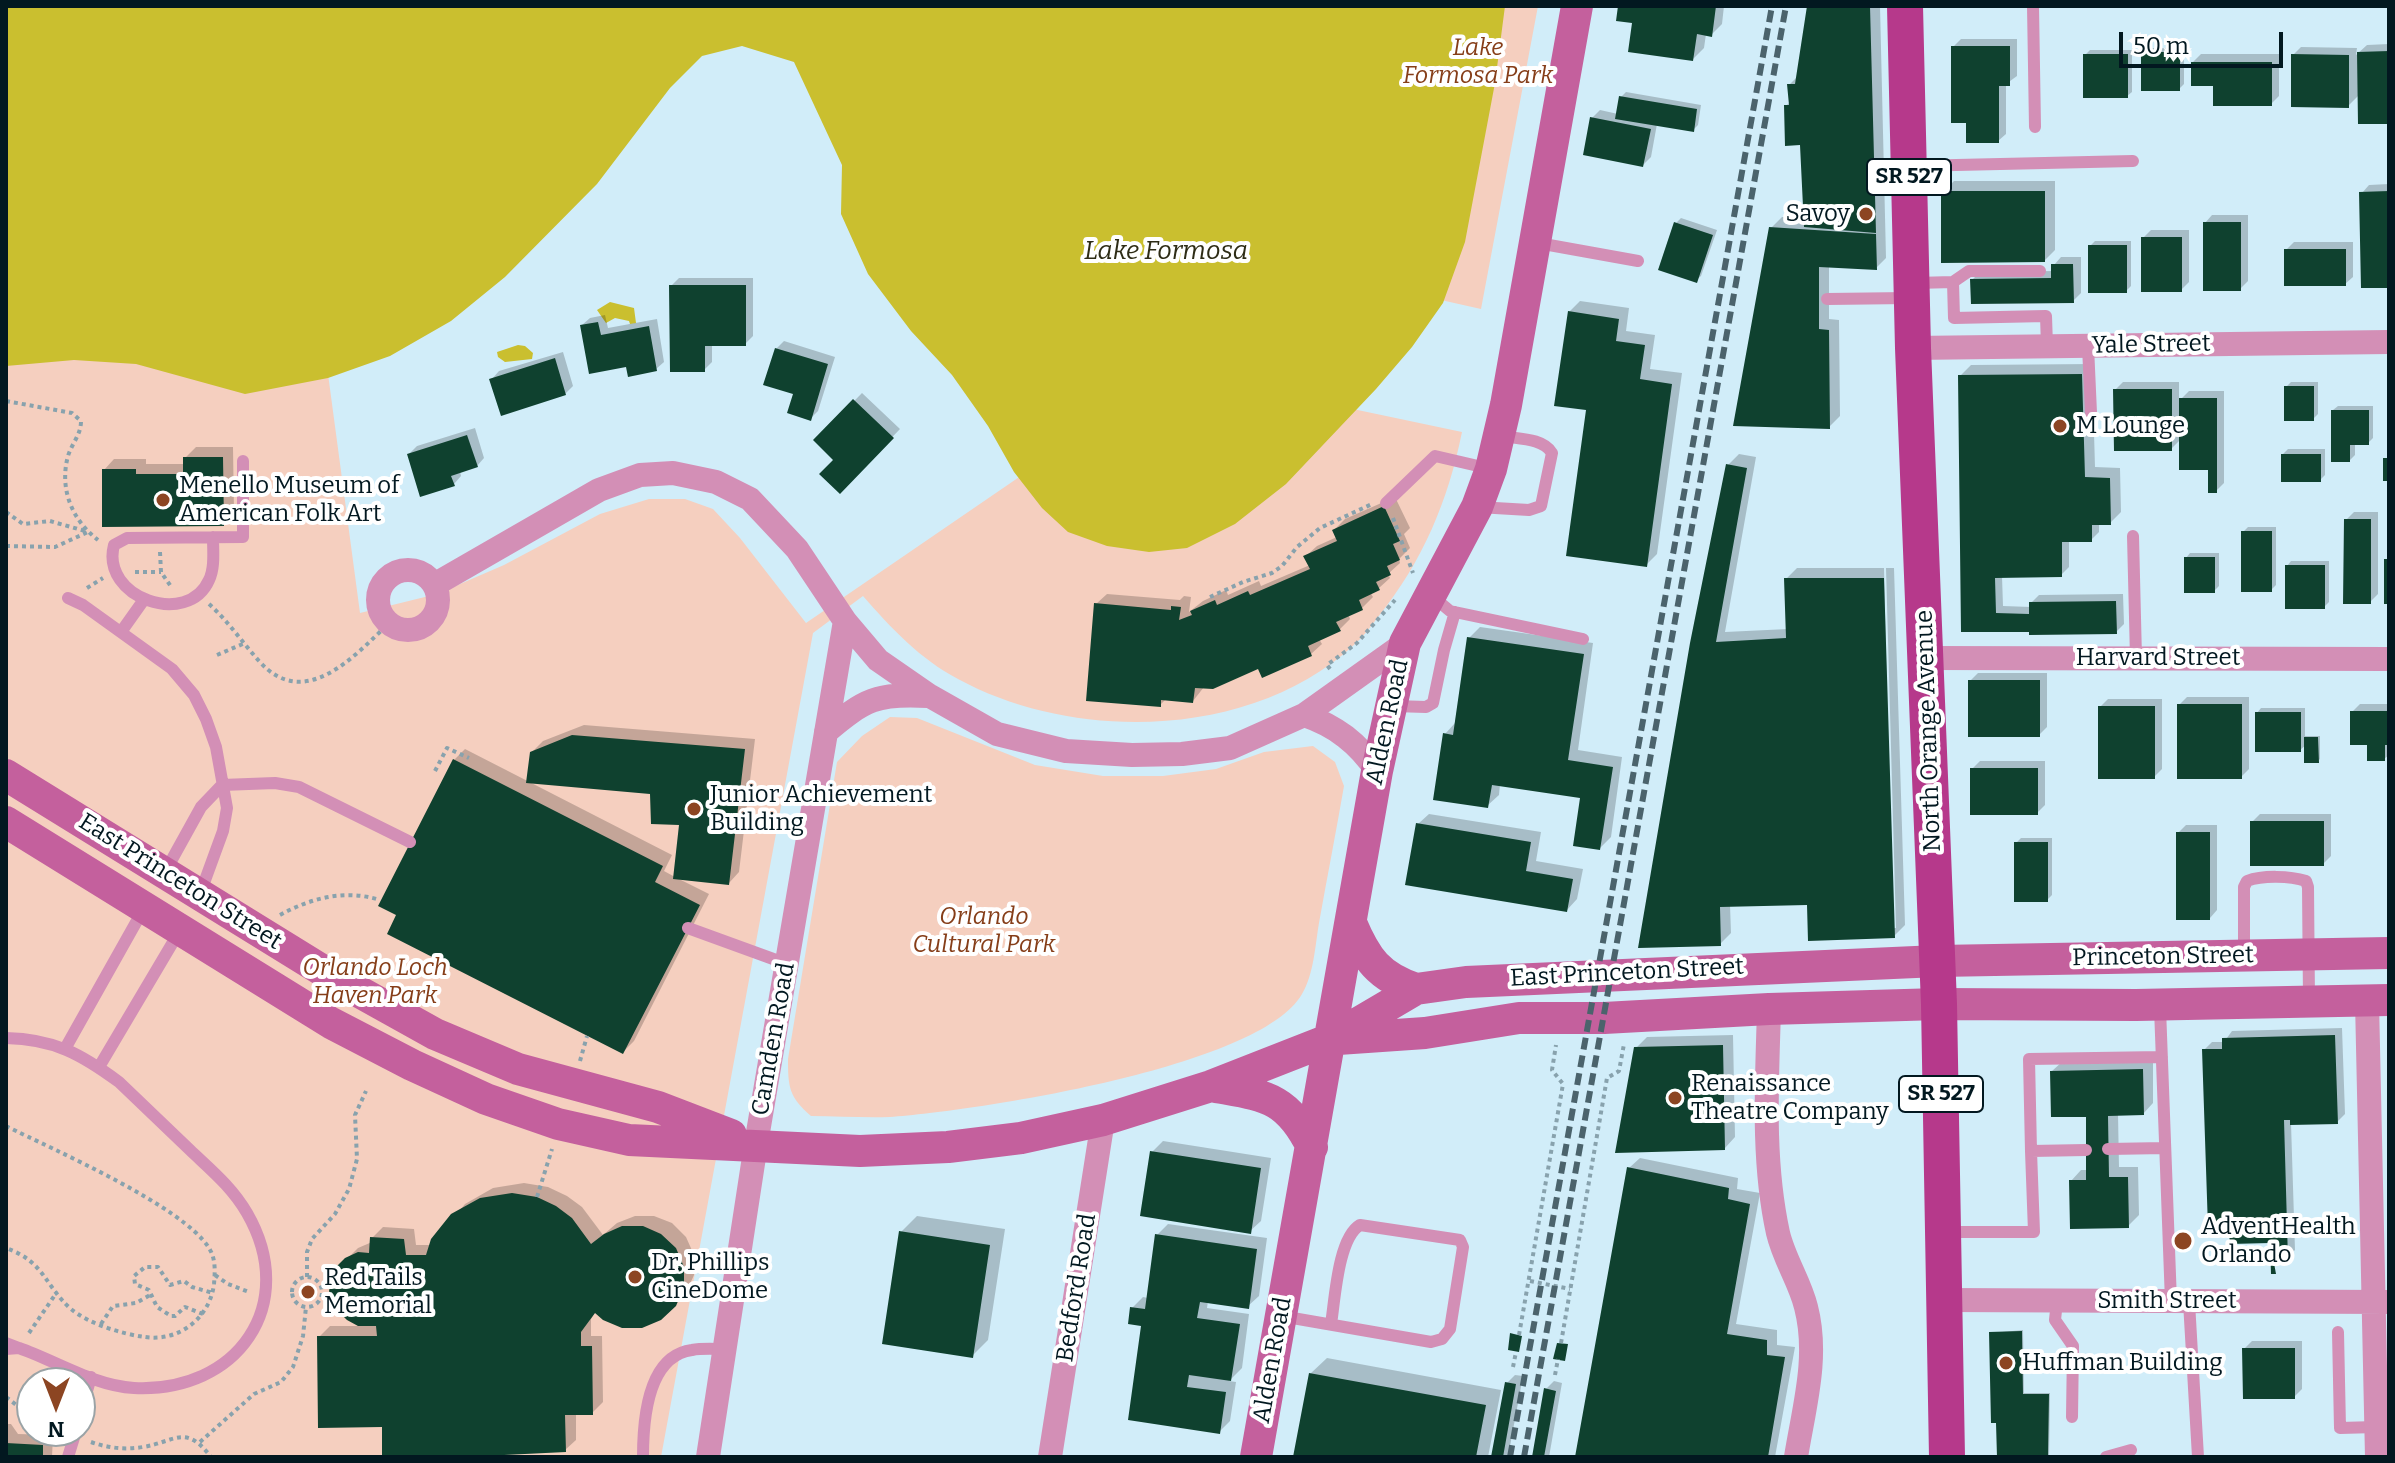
<!DOCTYPE html>
<html>
<head>
<meta charset="utf-8">
<style>
  body { margin:0 }
  #map { position:relative; width:2395px; height:1463px; overflow:hidden; background:#d1edf9; font-family:Bitter,serif }
  canvas { display:block }
  .frame { position:absolute; inset:0; border:8px solid #021820; pointer-events:none }
  .north { position:absolute; left:16px; top:1367px; width:80px; height:80px; box-sizing:border-box; background:#fff; border:2px solid #9aa3a6; border-radius:50%; rotate:180deg; font-size:22px; font-weight:700; line-height:32px; text-align:center; color:#021820 }
  .north::after { content:''; display:block; margin:auto; width:28px; height:36px; background:#8c4522; clip-path:polygon(50% 0,100% 100%,50% 72%,0 100%) }
  .scale { position:absolute; left:2119px; top:32px; width:164px; height:36px; box-sizing:border-box; border:4px solid #021820; border-top:0; padding-left:10px; font-size:24px; line-height:28px; white-space:nowrap; color:#021820; -webkit-text-stroke:6px #fff; paint-order:stroke }
</style>
</head>
<body>
<div id="map">
<canvas width="2395" height="1463"></canvas>
<div class="frame"></div>
<div class="north">N</div>
<div class="scale">50 m</div>
</div>
<script>
const ctx = document.querySelector('canvas').getContext('2d');
ctx.lineJoin = 'round';
function paint(path, color) { ctx.fillStyle = color; ctx.fill(path, 'evenodd'); }
function strokePath(path, color, width, dash) { ctx.strokeStyle = color; ctx.lineWidth = width; ctx.lineCap = dash ? 'butt' : 'round'; ctx.setLineDash(dash || []); ctx.stroke(path); }
function drawText(font, color, halo, rows, align = 'center') {
  ctx.font = font + ' Bitter,serif'; ctx.lineWidth = 8; ctx.setLineDash([]); ctx.textBaseline = 'middle'; ctx.strokeStyle = halo; ctx.fillStyle = color; for (const [text, x, y, turn = 0] of rows) {
    ctx.save(); ctx.translate(x, y); ctx.rotate((+turn || 0) * Math.PI / 180); ctx.textAlign = isNaN(turn) ? turn : align; if (halo) ctx.strokeText(text, 0, 0); ctx.fillText(text, 0, 0); ctx.restore();
  }
}
paint(new Path2D(`
  M1429 6H1538L1481 309 1383 287Z
  M311 247 360 613 437 594 504 565 600 514 649 499H685L713 509 740 538 806 623 1047 458 1315 401 1462 432C1448 501 1423 561 1378 617 1371 626 1364 636 1355 644 1253 739 1076 743 958 679 920 659 891 628 863 596L813 633 661 1457H6V255ZM32 1383H80V1431H32Z
  M890 717 917 718 1035 765 1103 776H1163L1216 769 1264 752 1313 746 1335 762 1344 786C1336 832 1327 878 1319 923 1315 946 1314 974 1302 994 1260 1068 974 1111 890 1117 864 1118 837 1116 811 1116 789 1097 788 1087 788 1059L837 762 862 736Z`), '#f5cfbf');
paint(new Path2D(`
  M6 6H1505L1495 83 1465 242 1443 303 1412 347 1376 389 1286 484 1235 524 1187 548 1149 552 1107 546 1068 532 1042 508 1014 472 988 426 952 375 911 331 868 274 841 214 842 165 794 62 742 46 702 56 670 88 597 184 505 277 451 321 390 356 328 378 245 394 136 364 74 360 6 366Z
  M610 302 634 308 636 323 630 324 629 321 615 318 606 323 597 310Z
  M518 345 525 346 533 353 532 359 505 362 498 357 497 352Z`), '#cabf2f');
paint(new Path2D(`
  M1620 6H1724L1722 24 1711 35 1706 34 1704 48 1693 59 1634 22Z
  M1810 6H1880L1886 258 1876 268 1829 265V319L1839 320 1840 416 1829 427 1771 228 1782 217 1806 218 1802 142 1786 106 1790 102 1789 85 1798 76Z
  M1961 39H2017V76L2006 84V134L1998 141 1968 121 1953 47Z
  M2389 44V122L2360 94 2348 106 2293 55 2301 47 2357 48 2356 55 2367 45Z
  M2148 48H2184V84L2179 89 2143 53Z
  M2090 50H2132V92L2127 96 2085 55Z
  M2201 54H2279V96L2271 104 2215 84 2193 62Z
  M1626 92 1701 105 1698 125 1693 130 1657 124 1651 157 1643 165 1592 118 1600 110 1618 114 1621 97Z
  M1954 181H2055V250L2045 260 1943 192Z
  M2389 184V286L2362 193 2369 185Z
  M2212 215H2248V281L2240 289 2205 223Z
  M1681 218 1717 230 1701 276 1696 280 1676 223Z
  M2151 230H2189V282L2181 290 2143 238Z
  M2095 241H2131V286L2126 291 2090 246Z
  M2294 242H2353V277L2345 284 2286 250Z
  M2061 257H2081V293L2073 301 1972 280 1980 272 2054 271V265Z
  M679 278H753V336L745 344H712V362L704 370 671 286Z
  M1580 301 1629 308 1626 331 1655 335 1650 369 1682 373 1657 554 1646 565 1589 409 1569 312Z
  M605 315 608 328 657 319 664 362 656 369 628 365 582 325 590 318Z
  M784 341 835 357 818 411 810 419 776 349Z
  M563 352 573 386 565 394 492 379 499 371Z
  M2092 364 2095 467 2120 468 2121 512 2110 523H2099V532L2091 540H2069V567L2061 575 2002 576 2003 606 2031 607V603L2039 595 2123 594 2124 624 2116 632 1963 630 1960 376 1971 365Z
  M2123 382H2179V401L2189 391H2224V483L2216 491 2210 468 2181 439 2171 449 2115 390Z
  M2291 382H2318V414L2313 419 2286 387Z
  M862 393 900 429 840 491 836 460 816 440Z
  M2338 406H2373V438L2368 443H2355V455L2350 460 2333 410Z
  M475 428 484 458 477 466 460 471 461 476 454 484 409 454 417 446Z
  M196 447H233L234 513 223 524 104 470 114 459H146V464H185V458Z
  M2288 449H2325V475L2320 480 2283 454Z
  M1739 454 1756 457 1725 632 1788 629 1786 579 1797 568H1884L1892 928H1896L1886 568H1894L1905 925 1894 936 1809 903 1730 905 1731 933 1720 944 1641 946 1728 465Z
  M1395 497 1410 528 1404 534 1410 548 1399 559 1400 563 1388 574 1390 578 1379 588 1370 592 1373 597 1362 608 1348 614 1350 619 1339 630 1319 639 1322 644 1311 654 1259 667 1204 687 1193 701 1167 698 1160 705 1096 604 1107 594 1180 600 1184 596 1191 597 1189 612 1203 601 1226 590 1228 595 1259 581 1261 586 1310 565 1306 556 1317 546 1337 537 1334 530 1345 519Z
  M2354 512H2378V594L2370 602 2346 520Z
  M2248 527H2276V585L2271 590 2243 532Z
  M2190 553H2219V586L2214 591 2186 558Z
  M2291 561H2329V602L2324 607 2287 566Z
  M1480 627 1593 643 1578 750 1622 757 1611 837 1600 848 1583 796 1500 784 1499 795 1488 805 1445 734 1455 723 1469 638Z
  M1978 673H2047V727L2039 735 1970 681Z
  M2187 697H2249V769L2241 777 2179 705Z
  M2108 699H2162V769L2154 777 2100 707Z
  M2360 704H2389V755L2384 759 2369 743 2352 712Z
  M2261 708H2305V736H2320V759L2318 761 2306 745 2300 750 2257 713Z
  M584 725 755 739 739 872 729 883 677 878 709 894 634 1041 623 1052 454 760 465 749 672 855 664 871 675 877 682 823 652 792 531 753 543 741Z
  M1980 761H2045V805L2037 813 1972 769Z
  M1429 814 1541 832 1536 861 1583 869 1577 899 1567 910 1418 824Z
  M2260 814H2331V856L2323 864 2252 822Z
  M2186 825H2217V910L2210 918 2178 833Z
  M2021 838H2052V895L2047 900 2016 843Z
  M2342 1028 2345 1114 2337 1122 2291 1123 2295 1250 2287 1258 2272 1241 2204 1050 2212 1042H2224L2232 1031Z
  M1733 1035 1735 1137 1725 1148 1636 1048 1647 1037Z
  M2153 1059V1103L2143 1114H2118L2119 1167H2138L2139 1215 2128 1226 2071 1181 2081 1170H2088V1115L2052 1071 2063 1061Z
  M1163 1141 1271 1158 1261 1221 1250 1231 1152 1152Z
  M1640 1158 1738 1178 1737 1189 1760 1193 1736 1324 1777 1330V1345L1795 1347 1775 1457H1577L1629 1168Z
  M524 1183 548 1187 567 1196 582 1207 603 1235 617 1223 635 1216H654L672 1223 686 1237 694 1255V1275L686 1293 660 1318 596 1311 591 1319V1336H602L603 1402 592 1413H576V1440L565 1450 384 1457V1425L319 1337 330 1326H362L348 1319 336 1270 358 1248 372 1242V1238L383 1227 414 1229 416 1245H431L465 1204 493 1188Z
  M917 1216 1005 1229 988 1340 972 1356 901 1232Z
  M1168 1224 1267 1238 1259 1296 1248 1306 1208 1301 1207 1308 1249 1314 1242 1368 1229 1381 1236 1382 1230 1421 1219 1432 1130 1419 1144 1324 1132 1308 1143 1297 1148 1298 1157 1235Z
  M2023 1330 2024 1393H2050L2049 1457H1999L1991 1333Z
  M2252 1341H2302V1389L2294 1397 2244 1349Z
  M1327 1358 1501 1390 1488 1457H1295L1310 1374Z
  M1515 1375 1523 1376 1508 1457H1493L1507 1383Z
  M1554 1381 1562 1383 1549 1457H1534L1546 1389Z
  M6 1424H11L18 1434 53 1435 52 1457H6Z`), '#0003');
paint(new Path2D(`
  M1618 6H1716L1712 37 1697 34 1693 61 1628 52 1632 23 1616 21Z
  M1807 6H1870L1876 233 1804 227 1800 145 1785 146 1784 105H1789L1787 84H1795Z
  M1951 46H2010V86H1999V143H1966V123H1951Z
  M2389 51V124H2358L2357 52Z
  M2141 52H2180V91H2141Z
  M2083 54H2128V98H2083Z
  M2291 54 2349 55V108L2291 107Z
  M2191 62H2272V106H2213V86H2191Z
  M1619 96 1697 109 1694 132 1615 119Z
  M1590 117 1651 129 1643 167 1583 155Z
  M1941 191H2045V262L1941 263Z
  M2389 191V288H2361L2359 192Z
  M1674 222 1713 235 1697 283 1658 270Z
  M2203 222H2241V291H2203Z
  M1769 227 1876 234 1877 270 1819 267V329L1829 330 1830 429 1733 426Z
  M2141 237H2182V292H2141Z
  M2088 245H2127V293H2088Z
  M2284 249H2346V286H2284Z
  M2051 264H2073L2074 303 1971 304 1970 279 2051 278Z
  M669 285H746V346H705V372H670Z
  M1568 311 1619 319 1616 341 1645 345 1640 379 1672 384 1647 567 1566 556 1586 410 1554 406Z
  M598 322 601 335 649 326 657 371 628 377 626 367 589 374 580 325Z
  M775 348 828 364 811 421 787 413 793 394 763 385Z
  M555 358 566 395 501 416 489 379Z
  M2082 374 2085 477 2110 478 2111 525H2092V542H2062V577L1995 578 1996 613 2029 614V602L2116 601 2117 634 2029 635V632H1961L1958 375Z
  M2284 386H2314V421H2284Z
  M2113 389H2172V451H2114Z
  M2179 398H2217V493H2208V470H2179Z
  M853 399 894 438 840 494 819 474 833 460 813 440Z
  M2331 410H2369V445H2350V462H2331Z
  M467 435 478 467 451 476 455 486 420 497 407 454Z
  M2281 454H2321V482H2281Z
  M183 457H223L224 526 102 527V469H136V474H183Z
  M2383 458H2389V481H2383Z
  M1726 464 1747 468 1716 642 1786 638 1784 578H1884L1895 938 1808 941 1807 905 1720 907 1721 946 1638 948 1690 643Z
  M1384 506 1400 541 1393 544 1400 560 1387 566 1391 575 1376 582 1380 590 1359 600 1363 610 1336 622 1341 631 1308 646 1312 656 1262 678 1258 669 1213 689 1195 688 1193 703 1161 700V707L1086 701 1094 603 1171 610V606L1181 607 1179 620 1192 615 1190 611 1215 600 1217 605 1248 591 1250 595 1310 569 1303 556 1337 541 1332 530Z
  M2344 519H2371V604H2343Z
  M2241 531H2272V592H2241Z
  M2184 557H2215V593H2184Z
  M2384 559H2389V604H2384Z
  M2285 565H2325V609H2285Z
  M1467 637 1584 654 1568 760 1613 767 1600 850 1573 846 1580 798 1492 785 1488 808 1433 800 1443 733 1453 735Z
  M1968 680H2040V737H1968Z
  M2177 704H2242V779H2177Z
  M2098 706H2155V779H2098Z
  M2350 711H2389V745H2385V761H2367V745H2350Z
  M2255 712H2301V752H2255Z
  M572 735 745 749 729 885 673 879 679 825 651 824 650 794 526 783 530 752Z
  M2304 737H2318L2319 763H2304Z
  M453 759 663 866 655 882 700 905 623 1054 387 934 396 915 378 906Z
  M1970 768H2038V815H1970Z
  M2250 821H2324V866H2250Z
  M1416 823 1531 842 1526 871 1573 879 1567 912 1405 885Z
  M2176 832H2210V920H2176Z
  M2014 842H2048V902H2014Z
  M2335 1035 2338 1124 2290 1125V1120H2284L2288 1260 2274 1263 2276 1274H2271L2270 1243 2230 1244 2229 1233H2211V1228H2208L2202 1049H2222V1038Z
  M1723 1045 1725 1150 1615 1153 1634 1047Z
  M2143 1069 2144 1115 2108 1116 2109 1177H2128L2129 1228 2070 1229 2069 1180H2086V1117H2051L2050 1071Z
  M1150 1151 1261 1168 1251 1234 1140 1216Z
  M1627 1167 1729 1188 1728 1199 1750 1204 1727 1334 1767 1340V1355L1785 1357 1768 1457H1575Z
  M512 1193 537 1197 556 1206 572 1218 591 1244 604 1234 622 1226H643L661 1234 676 1248 684 1267V1287L676 1306 661 1320 642 1328H622L603 1320 595 1313 581 1332V1346H592L593 1415H565L566 1452 463 1457H382V1427L318 1428 317 1336H377L376 1326H358L347 1320 337 1310 329 1291 334 1269 345 1258 358 1252 369 1253 370 1237 404 1239 406 1255H426L431 1239 451 1214 480 1198Z
  M899 1231 990 1245 973 1358 882 1344Z
  M1155 1234 1257 1249 1249 1309 1200 1302 1197 1318 1240 1324 1231 1381 1189 1375 1187 1387 1226 1392 1220 1434 1128 1420 1141 1326 1128 1324 1130 1307 1145 1309Z
  M2022 1331 2023 1394H2049L2048 1457H1997L1996 1423H1991L1989 1332Z
  M1510 1333 1522 1336 1519 1352 1508 1350Z
  M1557 1343 1568 1344 1565 1361 1553 1359Z
  M2242 1348H2295V1399H2243Z
  M1309 1373 1486 1405 1476 1457H1293Z
  M1505 1382 1516 1384 1503 1457H1491Z
  M1544 1388 1556 1391 1544 1457H1532Z
  M6 1443 43 1445V1457H6Z`), '#0f412f');
strokePath(new Path2D(`
  M6 401 72 413 81 421C81 435 72 443 68 456 59 489 72 520 98 540
  M6 512 23 524 50 521 85 531
  M1393 518 1413 573
  M6 546 55 547 88 532
  M160 552 161 572 172 588
  M135 572H161
  M87 588 103 578
  M1210 597 1243 582 1272 573 1282 566 1297 547 1320 528 1372 504
  M209 604C228 621 242 642 259 661 304 712 354 657 389 623
  M217 655 245 643
  M1330 669 1327 665 1357 643 1395 600
  M435 771 447 748 469 758
  M280 915C311 898 345 889 380 900
  M580 1061 587 1036
  M6 1126C54 1150 183 1206 209 1248 216 1259 215 1272 214 1284 210 1317 180 1342 145 1337 122 1334 89 1324 71 1309 44 1285 45 1262 6 1248
  M537 1197 552 1149
  M215 1275 228 1284 249 1292
  M307 1277V1252L312 1239 335 1214 349 1189 357 1159 355 1115 366 1091
  M292 1292a15 15 0 1 1 30 0a15 15 0 1 1-30 0Z
  M1530 1281 1570 1289
  M203 1314 185 1307 175 1316H171L157 1307 149 1290 135 1284 134 1276 145 1267H158L170 1285 184 1281 192 1287 213 1293
  M101 1324 113 1306 136 1303 152 1294
  M29 1333 57 1292
  M1519 1335 1563 1084 1552 1070 1556 1045
  M1561 1343 1607 1078 1619 1071 1624 1044
  M1513 1367 1516 1352
  M1555 1375 1558 1359
  M6 1397 32 1417
  M91 1442C108 1448 125 1450 143 1447 175 1442 185 1423 211 1457
  M200 1442 254 1394 281 1382 293 1367 303 1336 306 1307`), '#88a2ad', 4, [4, 4]);
strokePath(new Path2D(`
  M2033 6 2035 127
  M1912 166 2133 161
  M1538 243 1638 261
  M2040 271H1969L1953 282 1954 318 2046 316 2047 346
  M1916 283 1953 282
  M1827 299 1908 298
  M2088 346 2091 413
  M1386 503 1435 456 1491 469
  M1478 507 1529 510 1541 506 1552 453C1543 438 1518 439 1502 436
  M2133 536 2136 658
  M213 537C213 551 215 568 209 580 188 628 100 598 114 545L127 538 243 537V461
  M1431 595 1450 611 1583 639
  M68 598 83 605 172 669 194 695 206 719 216 747 227 808 223 831 200 894
  M121 632 143 601
  M1394 706 1426 707 1433 703 1444 650 1455 612
  M165 872 201 807 222 785 275 783 299 787 410 842
  M688 928 787 964
  M2244 953V887L2247 881C2263 875 2290 876 2306 881L2308 887 2309 1001
  M2160 1008 2171 1302
  M6 1038C54 1039 81 1054 119 1082 143 1105 166 1127 190 1150 211 1170 232 1187 247 1213 300 1305 237 1393 134 1388 95 1386 56 1361 19 1348
  M66 1047 143 910
  M99 1067 179 932
  M2108 1149 2165 1148
  M2031 1151 2029 1059 2162 1057
  M1947 1232H2034L2031 1151 2086 1150
  M2057 1301 2055 1320 2073 1346 2072 1417
  M2189 1302 2198 1457
  M1281 1316 1431 1342 1442 1339 1450 1329 1463 1247 1460 1240 1360 1225C1338 1238 1335 1299 1331 1324
  M2338 1332 2340 1428 2376 1427
  M6 1343 19 1348 6 1349
  M80 1415 91 1377
  M68 1457 76 1431
  M643 1457C643 1422 647 1356 692 1350 702 1348 714 1349 724 1349
  M2106 1457 2131 1450`), '#d38fb6', 12);
strokePath(new Path2D(`
  M1913 348 2389 342
  M378 600a30 30 0 1 1 60 0a30 30 0 1 1-60 0Z
  M434 585 599 490 640 475 673 473 716 482 750 499 797 549 845 621 878 660 930 696 997 734 1066 751 1132 755 1182 754 1230 748 1304 715 1405 643
  M1927 658 2389 659
  M1304 715C1336 726 1358 743 1377 771
  M826 732C865 699 877 693 928 696
  M2367 1001 2377 1457
  M1769 1009C1767 1083 1762 1160 1778 1233 1784 1259 1800 1282 1806 1307 1819 1357 1804 1407 1796 1457
  M1946 1300 2387 1302
  M708 1457 756 1144 845 621
  M1050 1457 1103 1120`), '#d38fb6', 24);
strokePath(new Path2D(`
  M6 775 338 980 435 1034 518 1069 658 1107 731 1135
  M6 822 331 1023 412 1065 486 1099 558 1124 629 1140 860 1151 948 1147 1021 1138 1103 1120 1211 1086 1331 1039 1416 989 1466 982 1938 961 2389 953
  M1351 923C1366 959 1379 977 1416 989
  M1338 1039 1425 1033 1519 1018H1604L1769 1009 1939 1004 2136 1005 2389 1000
  M1211 1086C1264 1096 1286 1095 1312 1147
  M1256 1457 1377 771 1405 643 1477 507 1491 469 1506 405 1577 6`), '#c4609d', 32);
strokePath(new Path2D(`
  M1905 6 1913 348 1939 1004 1947 1457`), '#b6398b', 36);
strokePath(new Path2D(`
  M1510 1457 1772 6
  M1524 1457 1786 6`), '#4b636c', 6, [12, 6]);
for (const [x, y, r, color] of [
  [1866,214,8,"#8c4522"],
  [2060,426,8,"#8c4522"],
  [163,500,8,"#8c4522"],
  [694,809,8,"#8c4522"],
  [1675,1098,8,"#8c4522"],
  [2183,1241,10,"#8c4522"],
  [635,1277,8,"#8c4522"],
  [308,1292,8,"#8c4522"],
  [2006,1363,8,"#8c4522"]
]) { const dot = new Path2D(); dot.arc(x, y, r, 0, 2 * Math.PI); ctx.fillStyle = color; ctx.fill(dot); strokePath(dot, '#fff', 3); }
for (const [x, y, w] of [
  [1909,177,84],
  [1941,1094,84]
]) { const box = new Path2D(); box.roundRect(x - w / 2, y - 18, w, 36, 6); ctx.fillStyle = '#fff'; ctx.fill(box); strokePath(box, '#021820', 2); }
drawText('bold 22px', '#021820', null, [
  ["SR 527",1909,177],
  ["SR 527",1941,1094]
]);
drawText('italic 24px', '#863e19', '#fff', [
  ["Lake",1478,48],
  ["Formosa Park",1478,76],
  ["Orlando",984,917],
  ["Cultural Park",984,945],
  ["Orlando Loch",375,968],
  ["Haven Park",375,996]
]);
drawText('24px', '#021820', '#fff', [
  ["Savoy",1850,214,"right"],
  ["M Lounge",2076,426],
  ["Menello Museum of",179,486],
  ["American Folk Art",179,514],
  ["Junior Achievement",710,795],
  ["Building",710,823],
  ["Renaissance",1691,1084],
  ["Theatre Company",1691,1112],
  ["AdventHealth",2201,1227],
  ["Orlando",2201,1255],
  ["Dr. Phillips",651,1263],
  ["CineDome",651,1291],
  ["Red Tails",324,1278],
  ["Memorial",324,1306],
  ["Huffman Building",2022,1363]
], 'left');
drawText('24px', '#021820', '#fff', [
  ["Yale Street",2151,345,-1],
  ["Harvard Street",2158,658],
  ["Alden Road",1388,722,-78],
  ["North Orange Avenue",1929,731,-92],
  ["East Princeton Street",180,882,32],
  ["Princeton Street",2163,957,-1],
  ["East Princeton Street",1627,973,-3],
  ["Camden Road",774,1039,-80],
  ["Bedford Road",1077,1288,-81],
  ["Smith Street",2167,1301],
  ["Alden Road",1273,1360,-80]
]);
drawText('italic 26px', '#2e2c16', '#fff', [
  ["Lake Formosa",1166,252]
]);
</script>
</body>
</html>
